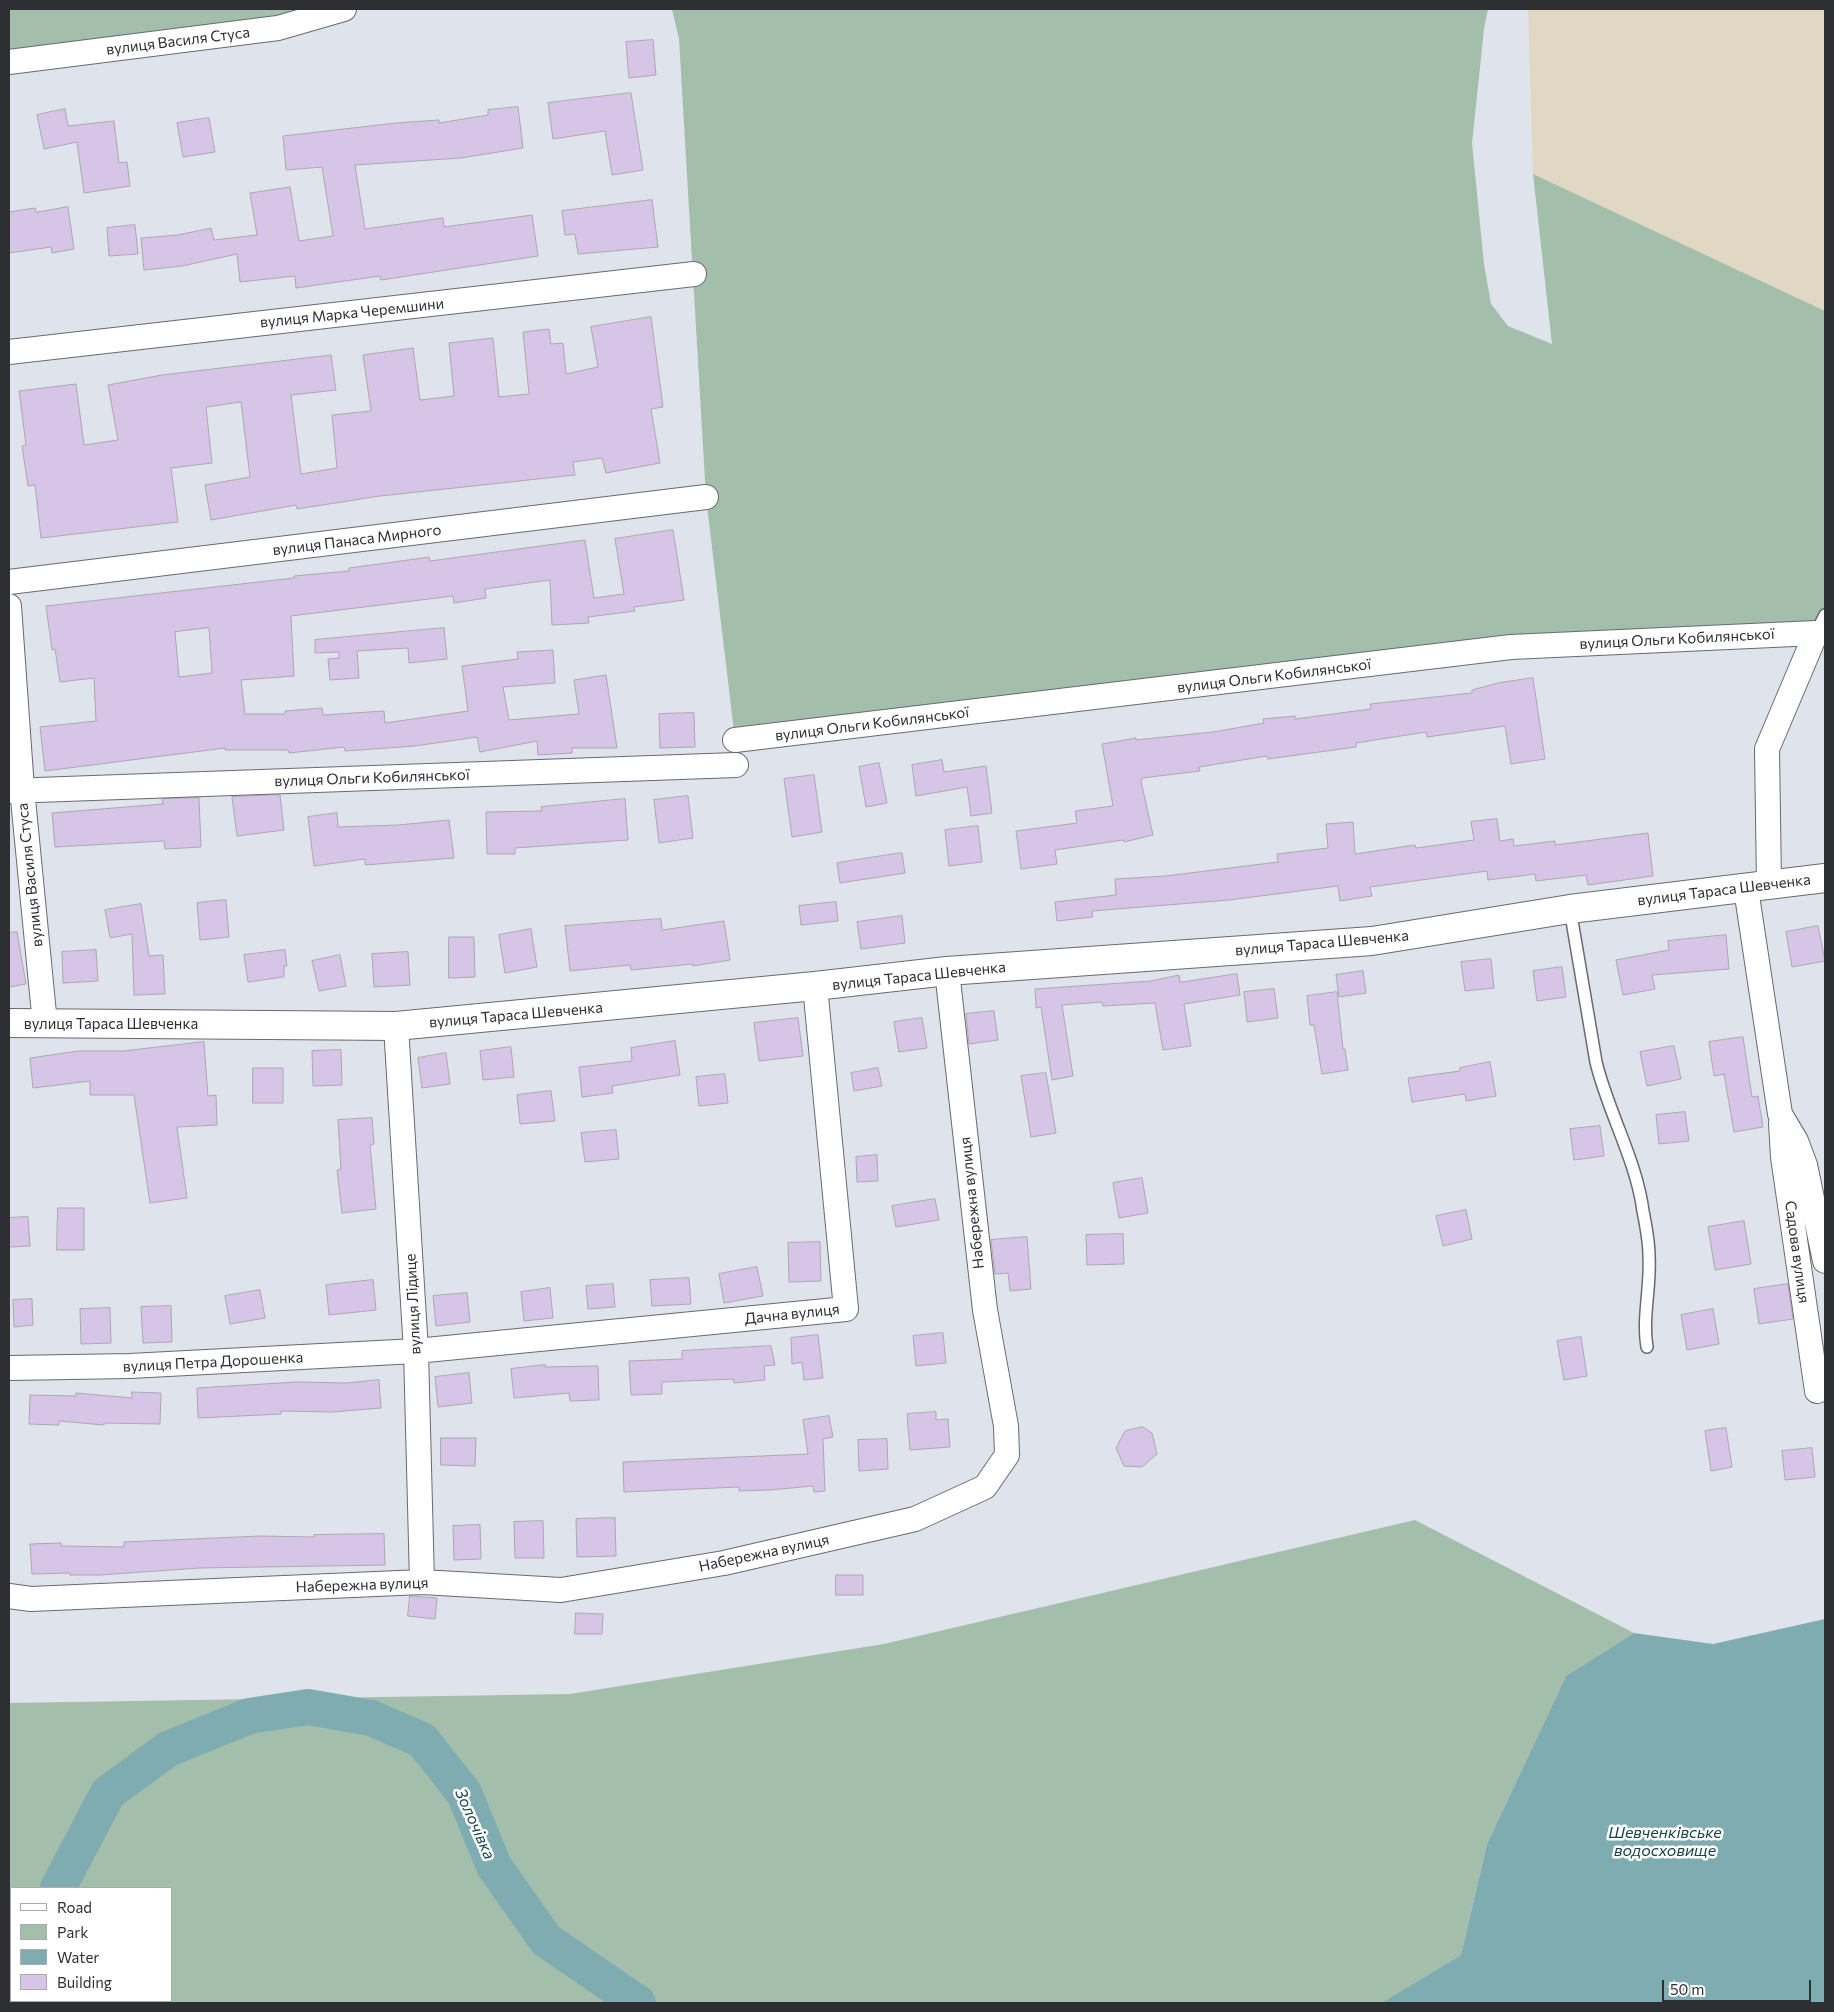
<!DOCTYPE html>
<html>
<head>
<meta charset="utf-8">
<style>
  body { margin:0 }
  #map { position:relative; width:1834px; height:2012px; overflow:hidden; background:#dfe3ec; font-family:Commissioner,sans-serif }
  canvas { display:block }
  .frame { position:absolute; inset:0; border:10px solid #2e2f33; pointer-events:none }
  .legend { position:absolute; left:10px; top:1887px; width:162px; height:115px; box-sizing:border-box; background:#fff; border:1px solid #abacad; margin:0; padding:6px 9px; list-style:none; font-size:15px; color:#2e2f33 }
  .legend li { display:flex; align-items:center; gap:10px; height:25px }
  .legend b { width:25px; border:1px solid #abacad }
  .scale { position:absolute; left:1662px; top:1980px; width:149px; height:22px; box-sizing:border-box; border:2px solid #2e2f33; border-top:0; padding-left:6px; font-size:15px; line-height:18px; white-space:nowrap; color:#2e2f33; -webkit-text-stroke:4px #fff; paint-order:stroke }
</style>
</head>
<body>
<div id="map">
<canvas width="1834" height="2012"></canvas>
<div class="frame"></div>
<ul class="legend">
<li><b style="height:6px;background:#fff"></b>Road</li>
<li><b style="height:14px;background:#a3beab"></b>Park</li>
<li><b style="height:14px;background:#7eacb0"></b>Water</li>
<li><b style="height:14px;background:#d6c5e7"></b>Building</li>
</ul>
<div class="scale">50 m</div>
</div>
<script>
const ctx = document.querySelector('canvas').getContext('2d');
ctx.lineJoin = 'round';
function paint(path, color) { ctx.fillStyle = color; ctx.fill(path, 'evenodd'); }
function strokePath(path, color, width, dash) { ctx.strokeStyle = color; ctx.lineWidth = width; ctx.lineCap = dash ? 'butt' : 'round'; ctx.setLineDash(dash || []); ctx.stroke(path); }
function drawText(font, color, halo, rows, align = 'center') {
  ctx.font = font + ' Commissioner,sans-serif'; ctx.lineWidth = 5; ctx.setLineDash([]); ctx.textBaseline = 'middle'; ctx.strokeStyle = halo; ctx.fillStyle = color; for (const [text, x, y, turn = 0] of rows) {
    ctx.save(); ctx.translate(x, y); ctx.rotate((+turn || 0) * Math.PI / 180); ctx.textAlign = isNaN(turn) ? turn : align; if (halo) ctx.strokeText(text, 0, 0); ctx.fillText(text, 0, 0); ctx.restore();
  }
}
paint(new Path2D(`
  M1528 9H1825V311L1533 174Z`), '#e1d8c3');
paint(new Path2D(`
  M9 9H344L9 62Z
  M672 9H1488L1484 29 1472 143 1484 264 1491 304 1508 326 1552 344 1533 174 1825 311V615L1816 633 1511 647 735 740 706 497 679 39Z
  M1415 1520 1634 1633 1566 1676 1487 1844 1461 1955 1381 2003H9V1703L570 1694 884 1644ZM11 1888H171V2001H11Z`), '#a3beab');
paint(new Path2D(`
  M1825 1619V2003H1381L1461 1955 1487 1844 1566 1676 1634 1633 1713 1644Z`), '#7eacb0');
strokePath(new Path2D(`
  M58 1888 108 1793 168 1749 249 1716 308 1707 371 1718 422 1740 464 1793 494 1866 546 1940 638 2003
  M9 1970 11 1967`), '#7eacb0', 36);
const building = new Path2D(`
  M653 40 656 75 629 78 626 42Z
  M631 93 643 170 612 175 605 131 553 139 548 103Z
  M518 107 523 148 461 158 355 165 365 229 443 218 444 227 532 215 538 256 381 280 380 276 296 288 295 276 240 282 237 254 182 266 144 270 141 238 178 235 211 228 214 240 257 235 250 193 290 187 299 241 333 236 322 167 286 170 283 136 396 123 439 120V123L488 115V110Z
  M65 109 68 126 114 121 119 163 127 162 130 186 84 193 77 142 44 149 37 115Z
  M209 118 215 152 183 157 177 123Z
  M652 200 658 247 578 254 575 234 565 235 562 211Z
  M68 207 74 249 52 253 51 247 9 253V212L35 208 36 212Z
  M135 225 138 254 109 256 107 228Z
  M651 317 663 407 651 409 660 463 606 473 602 458 573 462 575 475 380 496 297 509 296 505 211 520 205 485 250 477 241 402 206 407 212 463 171 468 178 522 41 538 35 485 28 486 22 446 26 445 19 391 76 384 84 445 118 440 108 385 162 375 331 355 336 390 291 395 301 474 337 468 332 415 371 411 363 355 413 348 420 400 454 396 449 343 493 338 499 397 529 394 523 332 549 329 551 344 563 343 566 374 598 367 591 327Z
  M673 530 684 600 634 607 635 611 588 617 589 623 552 625 550 580 485 589 486 598 454 603 453 596 291 616 294 676 241 680 245 714H285V711L322 708 323 715 384 711 385 723 468 711 462 666 518 659 517 652 553 650 555 683 503 687 509 720 579 714 574 680 606 675 617 748H572V753L538 755 537 741 480 752 477 737 415 746 345 751 344 747 289 753 288 750H225V748L45 771 40 727 96 721 94 678 60 682 55 649 52 650 46 606 294 578V576L349 571V568L394 562 429 557 430 561 585 540 594 598 624 594 615 539ZM209 628 212 673 179 677 175 632Z
  M444 628 447 659 409 663 408 648 357 651 359 678 330 680 328 659 339 658V652L315 653V640Z
  M1533 678 1545 759 1511 764 1505 726 1427 737 1426 732 1356 743V747L1268 759 1267 756 1199 767 1200 771 1142 778 1141 781 1153 835 1124 842 1123 840 1055 850 1057 864 1021 869 1016 831 1077 823 1075 811 1113 806 1102 744 1136 738V740L1213 732 1264 723 1263 719 1295 716V719L1371 709 1370 704 1472 693V690L1498 683Z
  M694 713 695 747 660 748 659 714Z
  M942 760 944 772 986 766 992 813 971 816 967 787 916 796 912 765Z
  M879 763 887 803 866 807 859 767Z
  M814 775 822 832 792 837 784 779Z
  M280 795 284 830 237 836 232 797Z
  M688 796 693 838 659 843 654 800Z
  M199 798 201 847 165 849 164 841 55 847 52 813 163 804 162 799Z
  M625 799 628 840 515 848V854H487L486 812 542 811 541 807Z
  M337 813 338 827 398 825 449 820 454 858 365 865V859L314 866 308 817Z
  M1497 819 1500 841 1513 839 1514 846 1555 841V845L1648 833 1653 876 1588 885 1586 875 1536 881 1535 874 1488 880 1487 871 1370 887 1372 896 1340 901 1338 886 1229 900 1092 911 1093 917 1057 921 1055 902 1116 895 1115 879 1166 876 1278 862 1277 854 1328 848 1326 824 1353 822 1355 854 1415 845 1416 848 1474 840 1471 822Z
  M978 826 982 862 949 866 945 830Z
  M902 853 905 873 840 883 837 863Z
  M226 900 229 937 200 940 197 903Z
  M836 902 838 921 801 925 799 906Z
  M141 904 149 956 163 955 165 994 134 995 132 934 110 938 105 910Z
  M902 916 905 943 861 949 857 922Z
  M661 919 662 930 724 921 730 960 693 966V964L631 970 630 965 570 971 565 926Z
  M1818 926 1825 961 1792 967 1786 932Z
  M531 929 537 967 505 973 499 935Z
  M17 932 26 984 9 987V933Z
  M1726 935 1729 969 1652 975 1655 989 1623 995 1616 960 1669 950 1668 941Z
  M449 937H474L475 977 449 978Z
  M96 950 98 981 63 983 62 952Z
  M285 950 287 966H284V977L248 982 244 955Z
  M408 952 410 985 374 987 372 954Z
  M340 955 346 986 319 991 312 961Z
  M1491 959 1494 988 1465 991 1461 962Z
  M1562 967 1566 997 1537 1001 1533 971Z
  M1363 971 1366 993 1339 997 1336 975Z
  M1237 974 1240 995 1184 1004 1191 1046 1163 1050 1155 1003 1103 1006 1102 1002 1062 1005 1073 1076 1052 1080 1041 1007 1036 1008 1035 989 1151 981 1179 975 1180 982Z
  M1274 989 1278 1018 1247 1022 1244 992Z
  M1337 992 1343 1049H1345L1348 1070 1322 1074 1314 1025H1310L1307 996Z
  M994 1011 998 1040 969 1044 966 1014Z
  M798 1018 803 1056 759 1061 754 1023Z
  M922 1018 927 1048 899 1052 894 1022Z
  M1743 1037 1752 1097 1758 1096 1763 1127 1734 1132 1724 1074 1714 1076 1709 1042Z
  M675 1041 680 1075 612 1086 613 1093 582 1097 579 1067 632 1061 631 1048Z
  M204 1042 208 1096 216 1095 217 1125 177 1127 187 1198 150 1203 134 1095H90V1081L33 1088 30 1058 79 1051H123Z
  M1674 1046 1681 1079 1647 1086 1640 1052Z
  M511 1047 514 1077 483 1080 480 1051Z
  M341 1050 342 1085 313 1086 312 1051Z
  M446 1053 450 1084 422 1088 418 1058Z
  M1490 1062 1496 1096 1466 1101 1465 1094 1412 1102 1408 1078 1460 1071V1068Z
  M253 1068H283V1103H253Z
  M878 1068 882 1086 854 1091 851 1073Z
  M1046 1073 1056 1133 1031 1137 1021 1076Z
  M725 1074 728 1103 699 1106 696 1077Z
  M551 1091 555 1121 520 1124 517 1095Z
  M1685 1112 1689 1141 1659 1144 1656 1115Z
  M372 1118 374 1144 370 1145 376 1209 342 1213 337 1170 341 1169 338 1120Z
  M1600 1126 1604 1156 1574 1160 1570 1129Z
  M616 1130 619 1159 585 1162 581 1133Z
  M877 1155 878 1181 857 1182 856 1157Z
  M1142 1178 1148 1213 1119 1218 1113 1183Z
  M935 1199 939 1220 896 1227 892 1206Z
  M58 1208H84V1250H57Z
  M1466 1210 1472 1239 1443 1246 1436 1216Z
  M28 1217 30 1246 9 1247V1218Z
  M1744 1221 1751 1264 1715 1270 1708 1227Z
  M1123 1234 1124 1264 1087 1265 1086 1235Z
  M1027 1237 1031 1289 1010 1291 1008 1273 995 1274 991 1240Z
  M820 1242 821 1281 789 1282 788 1243Z
  M757 1267 763 1296 724 1303 719 1274Z
  M689 1278 691 1304 652 1306 650 1280Z
  M373 1280 376 1310 329 1315 326 1285Z
  M613 1284 615 1307 588 1309 586 1286Z
  M1788 1284 1793 1319 1759 1324 1754 1289Z
  M550 1288 553 1318 524 1321 521 1292Z
  M260 1290 265 1318 230 1324 225 1296Z
  M467 1293 470 1322 436 1326 433 1296Z
  M32 1299 33 1325 14 1327 13 1300Z
  M171 1306 172 1342 143 1343 141 1307Z
  M110 1308 111 1343 81 1344 80 1309Z
  M1713 1309 1719 1344 1687 1350 1681 1315Z
  M943 1333 946 1363 916 1366 913 1336Z
  M818 1335 823 1378 804 1380 802 1362 792 1364 791 1338Z
  M1581 1337 1587 1376 1564 1380 1557 1341Z
  M771 1346 775 1365 764 1366 765 1380 734 1383 733 1379 662 1382V1394L631 1395 629 1361 682 1359V1351Z
  M545 1365V1367L598 1366 599 1400 570 1401 569 1393 514 1398 511 1369Z
  M469 1373 472 1403 438 1407 435 1377Z
  M379 1380 381 1408 332 1412 281 1411V1414L198 1418 197 1388 297 1382 346 1383Z
  M132 1392 161 1393 160 1424 104 1423V1425L59 1421V1425L29 1424 30 1395 76 1396V1393L132 1398Z
  M936 1412V1420L948 1419 950 1447 910 1450 907 1414Z
  M829 1416 833 1437 823 1439 825 1491 814 1492 813 1486 769 1490 739 1491V1487L624 1492 623 1462 808 1454 803 1420Z
  M1143 1427 1152 1433 1157 1454 1142 1467 1124 1466 1116 1448 1125 1431Z
  M1726 1428 1732 1467 1711 1471 1705 1431Z
  M441 1438H476L475 1466 441 1465Z
  M887 1439 888 1469 859 1471 858 1440Z
  M1812 1448 1815 1477 1785 1480 1782 1451Z
  M615 1518 616 1556 577 1557 576 1519Z
  M543 1521 544 1558H515L514 1522Z
  M480 1525 481 1559 454 1560 453 1526Z
  M384 1534 385 1565 199 1568 100 1575H70V1573L32 1574 30 1544 61 1543V1546L124 1547V1542L260 1536 314 1537V1535Z
  M836 1575H863V1595H836Z
  M410 1596 437 1598 435 1619 408 1616Z
  M576 1613 603 1614 602 1634H575Z`);
paint(building, '#d6c5e7');
strokePath(building, '#aba7af', 1);
const service = new Path2D(`
  M1816 633 1825 615
  M1570 909 1596 1062C1608 1112 1636 1159 1643 1211 1646 1226 1649 1241 1649 1256 1651 1287 1642 1317 1647 1347`);
const minor = new Path2D(`
  M9 62 278 28 344 9
  M9 352 694 274
  M9 582 706 497
  M9 606 22 789 45 1024
  M735 740 1511 647 1816 633 1767 749 1769 885
  M9 791 736 765
  M1746 889 1780 1114 1796 1141 1805 1165 1825 1261
  M396 1026 416 1351 422 1582
  M1781 1123 1783 1157 1817 1391
  M9 1368 130 1366 416 1351 846 1309 815 986
  M9 1596 31 1599 422 1582 561 1590 724 1563 915 1519 985 1487 1007 1455 1006 1426 985 1310 947 971`);
const secondary = new Path2D(`
  M9 1023 396 1026 815 986 947 971 1372 941 1570 909 1825 878`);
strokePath(service, '#676a72', 14);
strokePath(minor, '#676a72', 26);
strokePath(secondary, '#676a72', 30);
strokePath(service, '#fff', 11);
strokePath(minor, '#fff', 24);
strokePath(secondary, '#fff', 28);
drawText('15px', '#2e2f33', '#fff', [
  ["вулиця Василя Стуса",178,41,-7],
  ["вулиця Марка Черемшини",352,313,-6],
  ["вулиця Панаса Мирного",357,540,-7],
  ["вулиця Ольги Кобилянської",1677,639,-3],
  ["вулиця Ольги Кобилянської",1274,676,-7],
  ["вулиця Ольги Кобилянської",872,724,-7],
  ["вулиця Ольги Кобилянської",372,778,-2],
  ["вулиця Василя Стуса",30,875,-96],
  ["вулиця Тараса Шевченка",1724,890,-7],
  ["вулиця Тараса Шевченка",1322,943,-5],
  ["вулиця Тараса Шевченка",919,976,-6],
  ["вулиця Тараса Шевченка",516,1015,-5],
  ["вулиця Тараса Шевченка",111,1024],
  ["Набережна вулиця",972,1203,-96],
  ["Садова вулиця",1797,1252,82],
  ["вулиця Лідице",413,1304,-93],
  ["Дачна вулиця",792,1314,-6],
  ["вулиця Петра Дорошенка",213,1362,-3],
  ["Набережна вулиця",764,1553,-12],
  ["Набережна вулиця",362,1585,-2]
]);
drawText('italic 16px', '#184347', '#fff', [
  ["Золочівка",475,1824,66],
  ["Шевченківське",1665,1833],
  ["водосховище",1665,1851]
]);
</script>
</body>
</html>
